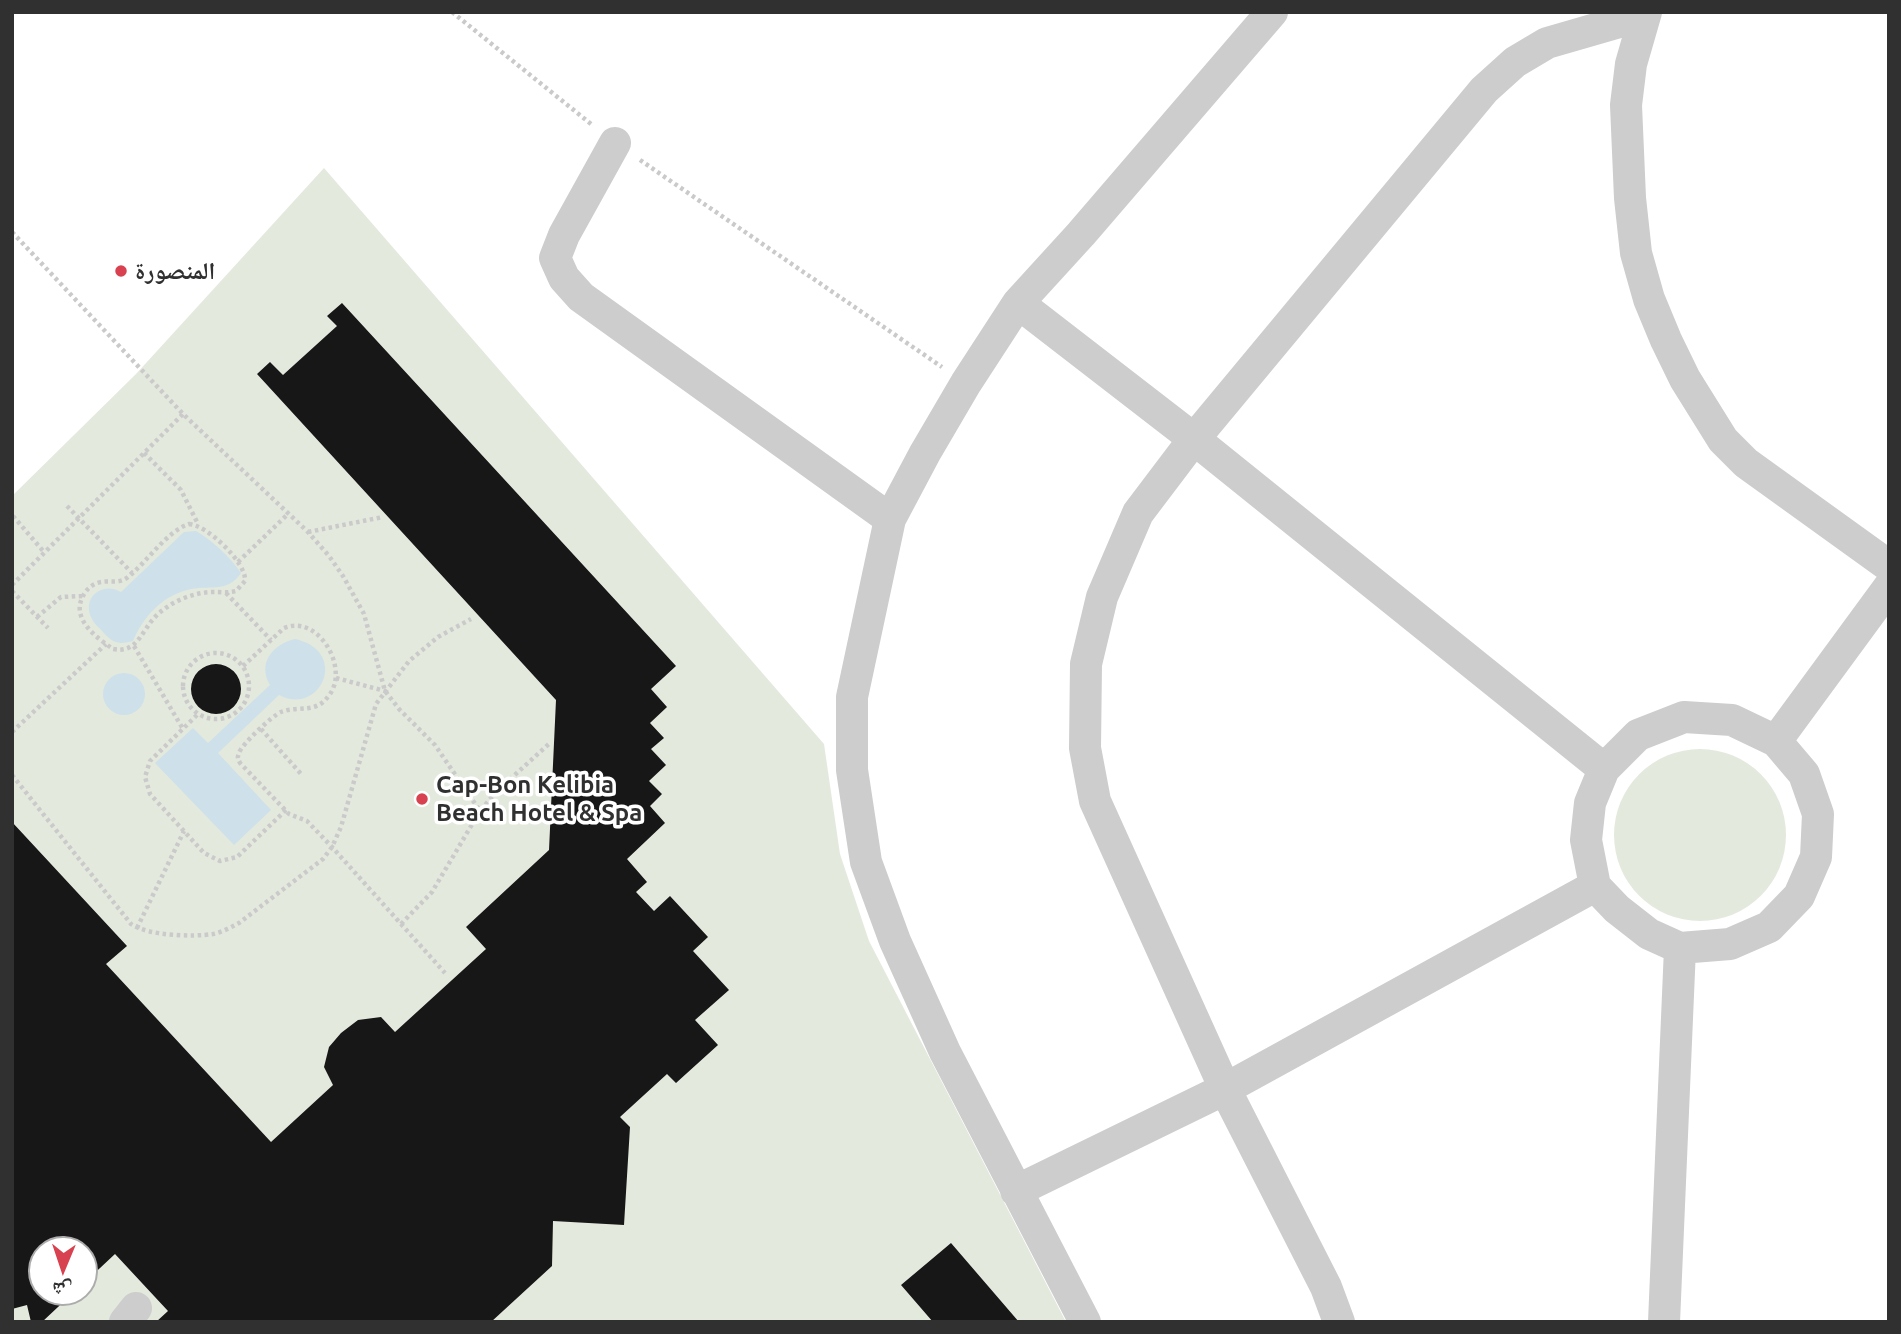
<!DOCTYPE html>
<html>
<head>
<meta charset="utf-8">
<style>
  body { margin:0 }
  #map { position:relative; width:1901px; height:1334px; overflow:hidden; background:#fff; font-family:Ubuntu,"Noto Naskh Arabic",sans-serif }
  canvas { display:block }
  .frame { position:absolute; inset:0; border:14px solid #303030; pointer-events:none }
  .north { position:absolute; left:28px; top:1236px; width:70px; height:70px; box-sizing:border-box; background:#fff; border:2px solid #acacac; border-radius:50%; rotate:182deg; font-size:19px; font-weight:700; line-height:28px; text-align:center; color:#303030 }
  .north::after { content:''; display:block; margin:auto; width:24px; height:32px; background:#d84250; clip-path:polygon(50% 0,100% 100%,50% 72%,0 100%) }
</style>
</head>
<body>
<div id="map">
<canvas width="1901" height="1334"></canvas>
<div class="frame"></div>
<div class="north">ش</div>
</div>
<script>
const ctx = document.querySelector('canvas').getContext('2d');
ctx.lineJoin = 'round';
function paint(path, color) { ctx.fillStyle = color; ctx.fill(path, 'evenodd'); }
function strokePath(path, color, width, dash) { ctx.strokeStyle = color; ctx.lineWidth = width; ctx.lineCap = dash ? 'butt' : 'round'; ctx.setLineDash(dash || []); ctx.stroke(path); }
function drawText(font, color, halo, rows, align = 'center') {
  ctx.font = font + ' Ubuntu,"Noto Naskh Arabic",sans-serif'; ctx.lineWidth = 7; ctx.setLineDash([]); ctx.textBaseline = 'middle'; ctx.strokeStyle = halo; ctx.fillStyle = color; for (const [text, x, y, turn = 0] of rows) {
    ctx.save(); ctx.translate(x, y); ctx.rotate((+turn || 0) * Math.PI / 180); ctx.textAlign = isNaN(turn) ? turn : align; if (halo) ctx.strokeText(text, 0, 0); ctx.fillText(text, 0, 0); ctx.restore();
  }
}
paint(new Path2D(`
  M324 168 824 744 840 854 869 941 1066 1322H12V496L136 374ZM42 1250H84V1292H42Z
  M1614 835a86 86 0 1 1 172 0a86 86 0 1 1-172 0Z`), '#e4e9dd');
paint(new Path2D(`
  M196 531C213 541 230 557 241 573 227 594 209 584 187 590 161 597 143 617 133 641 118 645 113 643 103 632 100 628 94 624 92 619 81 598 102 581 121 592L184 532Z
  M295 639C350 651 321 717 279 695L218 753 271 810 234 845 155 763 193 728 208 743 270 685C257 663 273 644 295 639Z
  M103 694a21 21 0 1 1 42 0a21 21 0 1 1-42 0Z`), '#cee0ea');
paint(new Path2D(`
  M342 303 676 666 651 689 667 707 650 723 664 738 651 749 666 765 649 781 662 794 650 806 665 823 627 859 647 882 636 892 654 911 670 896 708 937 693 951 729 990 695 1020 718 1045 676 1083 667 1074 620 1117 630 1127 624 1225 553 1221 552 1266 491 1322H156L168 1311 115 1254 84 1283V1250H42V1292H74L42 1322H31L27 1305 12 1309V822L127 946 106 964 271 1142 333 1085 324 1067 329 1047 341 1033 358 1020 381 1017 395 1032 486 949 466 927 549 850 556 700 257 374 270 362 283 375 337 326 327 316Z
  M191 689a25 25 0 1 1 50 0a25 25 0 1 1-50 0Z
  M951 1243 1019 1322H933L901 1285Z`), '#171717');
strokePath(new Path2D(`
  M452 12 591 124
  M640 160 942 367
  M12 232 183 414 308 532 329 556 343 576 364 614 385 691 399 709 435 745 480 811
  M144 453 181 490 198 524
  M67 506 132 573
  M13 516 44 552
  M189 524C207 525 247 563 245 581L236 591C228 593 221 592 214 592 194 592 172 601 157 615 142 629 138 654 113 649 97 638 72 620 82 598 85 591 90 586 97 583 108 579 118 585 128 577 147 562 167 531 189 524Z
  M308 532 383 517
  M238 562 288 514
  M12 585 183 414
  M12 591 48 628
  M226 593 271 640
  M37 617 61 597 83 596
  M134 646 183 729
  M183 686a33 33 0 1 1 66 0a33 33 0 1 1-66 0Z
  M243 666 284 628C318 614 349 667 330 694 316 715 300 705 281 712 273 715 241 745 239 753 237 758 238 759 240 763L289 814 307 821 332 847 445 973
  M336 678 385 691
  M197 715 150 761 145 777 150 794 204 853 220 861 237 857 286 810
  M261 729 302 775
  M12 732 106 644
  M12 775 131 924C148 936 193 937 213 934 223 932 231 927 239 923L323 859 332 847 341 827 376 704 409 661 438 637 471 619
  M401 924 432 892 480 811 496 792 551 742
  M137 928 184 831`), '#cacaca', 4.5, [3.5, 3.5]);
strokePath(new Path2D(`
  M1646 12 1631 64 1626 105 1630 198 1636 253 1649 299 1666 340 1685 379 1723 440 1746 463 1889 566
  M615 143 564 235 555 258 564 278 581 297 890 519
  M1018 303 1194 439 1604 769
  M1684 717 1732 720 1776 741 1804 774 1818 814 1816 857 1799 896 1769 927 1730 944 1680 948 1649 934 1617 909 1595 886 1586 840 1590 803 1604 769 1638 735Z
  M1776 741 1889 587
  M1016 1191 1225 1089 1595 886
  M125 1322 136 1308
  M1085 1322 945 1052 895 941 866 862 852 770V697L890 519 925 453 966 383 1018 303 1081 234 1272 12
  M1339 1322 1326 1287 1225 1089 1095 801 1085 748 1086 664 1102 597 1138 513 1194 439 1484 90 1515 62 1547 43 1644 15
  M1664 1322 1680 948`), '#cdcdcd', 32);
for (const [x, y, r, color] of [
  [121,271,7,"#d84250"],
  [422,799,7,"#d84250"]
]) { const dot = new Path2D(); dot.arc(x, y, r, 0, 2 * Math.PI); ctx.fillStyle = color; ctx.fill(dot); strokePath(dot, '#fff', 2.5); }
drawText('bold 24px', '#303030', '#fff', [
  ["المنصورة",135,271],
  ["Cap-Bon Kelibia",436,785],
  ["Beach Hotel & Spa",436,813]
], 'left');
</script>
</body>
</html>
